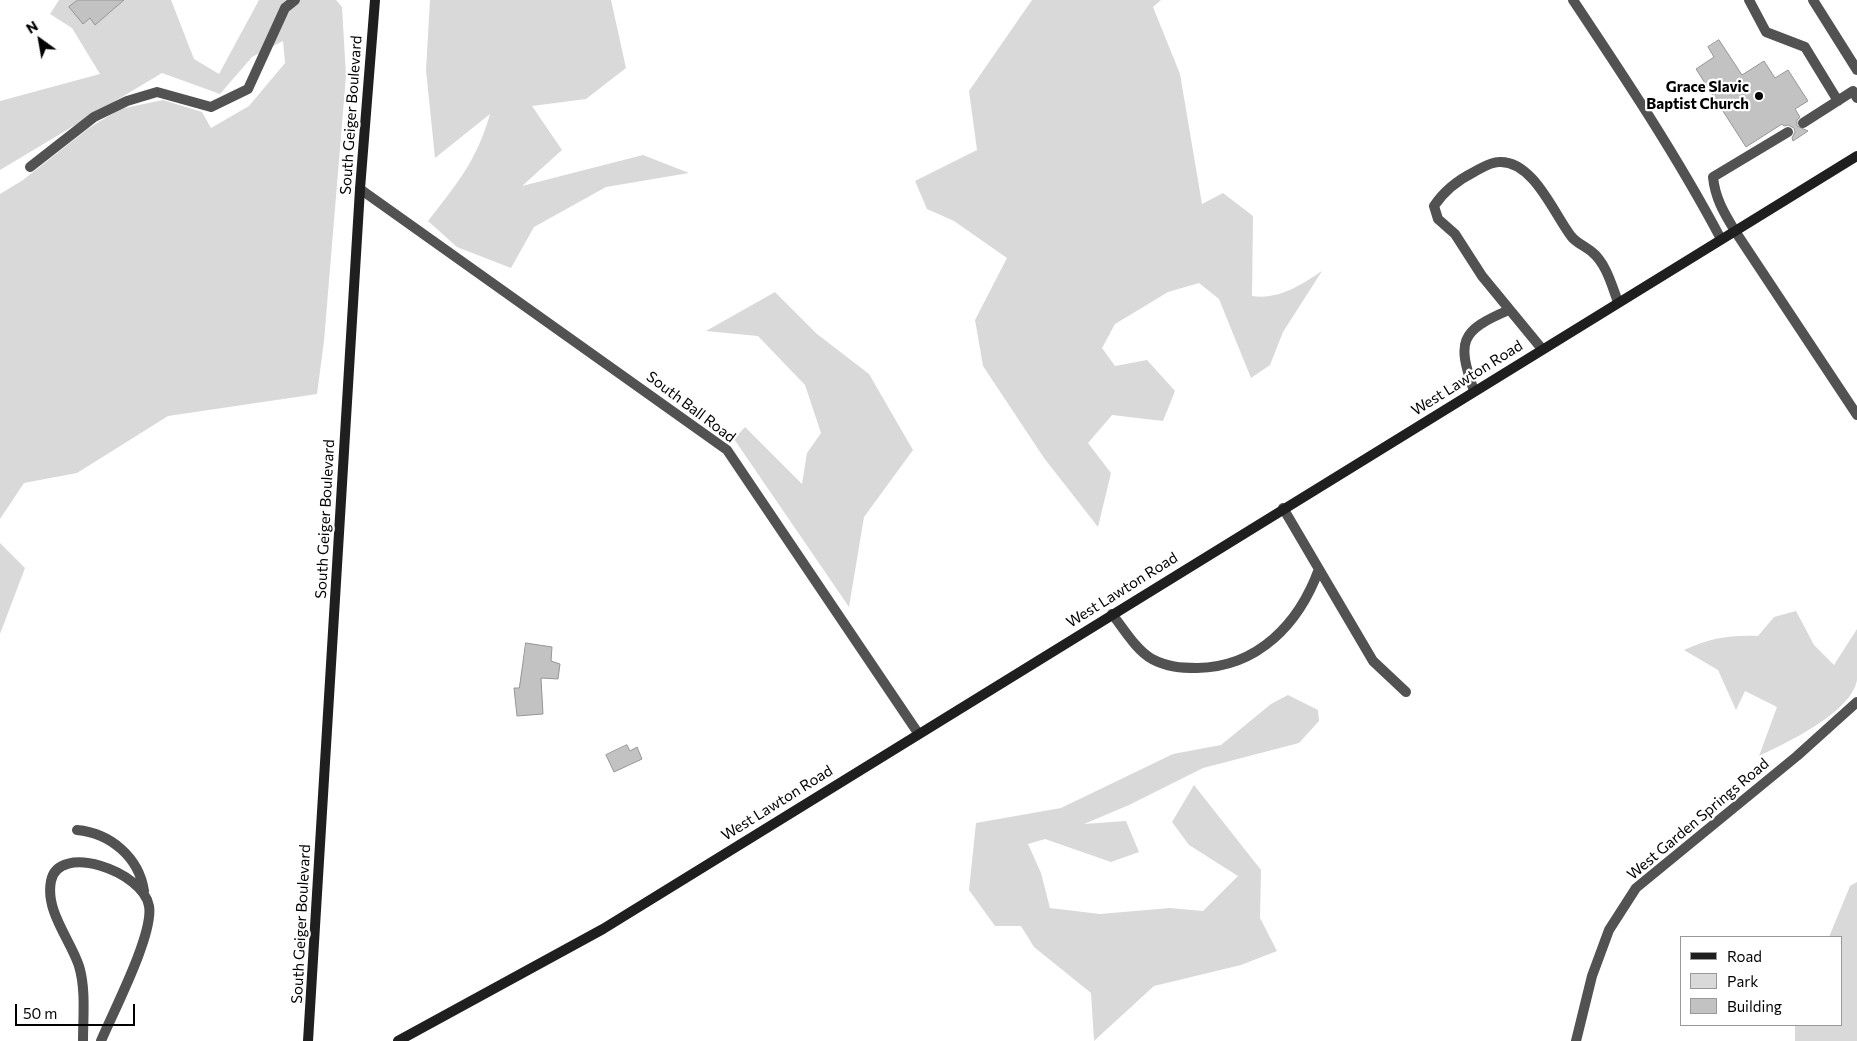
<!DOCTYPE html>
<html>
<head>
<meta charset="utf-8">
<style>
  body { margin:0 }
  #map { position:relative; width:1857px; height:1041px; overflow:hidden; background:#fff; font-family:Commissioner,sans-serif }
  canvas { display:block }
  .legend { position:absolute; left:1680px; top:936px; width:162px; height:90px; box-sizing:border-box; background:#fff; border:1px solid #999; margin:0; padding:6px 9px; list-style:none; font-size:15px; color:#000 }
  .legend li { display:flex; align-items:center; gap:10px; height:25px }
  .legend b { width:25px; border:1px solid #999 }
  .north { position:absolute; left:15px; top:15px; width:50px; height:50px; -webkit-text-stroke:4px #fff; paint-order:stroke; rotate:328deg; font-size:14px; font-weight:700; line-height:20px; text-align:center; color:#000 }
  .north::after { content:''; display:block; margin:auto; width:18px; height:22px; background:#000; clip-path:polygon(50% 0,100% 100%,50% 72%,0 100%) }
  .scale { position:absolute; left:15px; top:1004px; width:120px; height:22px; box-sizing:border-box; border:2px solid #000; border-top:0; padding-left:6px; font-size:15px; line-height:18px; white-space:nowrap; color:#000; -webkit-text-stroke:4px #fff; paint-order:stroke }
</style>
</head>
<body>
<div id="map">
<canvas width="1857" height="1041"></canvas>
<ul class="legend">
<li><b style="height:6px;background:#1f1f1f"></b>Road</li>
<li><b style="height:14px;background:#d9d9d9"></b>Park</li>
<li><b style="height:14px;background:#c2c2c2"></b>Building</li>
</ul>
<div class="north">N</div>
<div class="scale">50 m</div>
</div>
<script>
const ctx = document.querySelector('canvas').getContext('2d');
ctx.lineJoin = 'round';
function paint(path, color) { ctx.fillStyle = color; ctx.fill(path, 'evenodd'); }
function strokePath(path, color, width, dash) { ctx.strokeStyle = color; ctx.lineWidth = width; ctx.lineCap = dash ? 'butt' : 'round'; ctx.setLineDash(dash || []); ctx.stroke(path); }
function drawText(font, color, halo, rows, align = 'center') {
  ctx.font = font + ' Commissioner,sans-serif'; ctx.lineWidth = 4.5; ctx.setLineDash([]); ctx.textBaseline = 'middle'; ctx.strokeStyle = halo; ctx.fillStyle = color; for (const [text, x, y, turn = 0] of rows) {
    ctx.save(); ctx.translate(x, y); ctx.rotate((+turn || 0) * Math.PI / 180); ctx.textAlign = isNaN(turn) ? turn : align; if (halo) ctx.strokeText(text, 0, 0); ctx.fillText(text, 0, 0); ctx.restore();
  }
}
paint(new Path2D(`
  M59 0H171L194 59 219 74 259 0H336L342 7 346 76 324 341 317 394 168 416 77 473 24 483 0 519V194L23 180 89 128 120 109 163 100 202 112 211 128 249 106 285 63 283 41 252 57 220 94 162 73 0 170V101L100 74 72 28 50 14Z
  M430 0H611L626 68 586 99 532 106 562 150 522 186 643 155 689 173 606 187 534 227 511 268 457 247 428 221C457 184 477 160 490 114L435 158 426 70Z
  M1032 0H1161L1153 7 1180 74 1202 204 1223 193 1253 216 1252 296C1279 300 1301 285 1322 271L1283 332 1270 365 1251 378 1219 299 1199 283 1168 292 1115 324 1102 348 1115 366 1147 360 1175 391 1163 421 1112 415 1088 443 1111 473 1098 527 1044 458 983 366 975 320 1007 258 954 221 927 209 915 181 977 150 969 91Z
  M775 292 817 334 869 374 913 450 864 517 849 607 734 439 745 427 802 484 807 453 821 433 805 385 758 336 706 331Z
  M0 543 25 568 0 634Z
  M1796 611 1814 645 1834 665 1857 629C1857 645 1857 664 1857 680 1851 713 1786 743 1759 756L1777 707 1745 691 1736 710 1718 670 1684 650C1711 638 1729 635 1758 636L1774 617Z
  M1288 695 1318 710 1319 721 1299 743 1203 768 1129 805 1084 824 1126 821 1139 852 1111 862 1045 839 1028 844 1041 873 1050 908 1100 914 1170 908 1203 911 1238 876 1189 845 1172 822 1194 785 1261 870 1260 918 1277 951 1241 965 1154 986 1094 1041 1091 993 1034 947 1021 926H995L969 890 976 823 1061 808 1173 754 1221 745 1271 704Z
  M1857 882V1041H1795V1025H1841V937H1829L1850 886Z`), '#d9d9d9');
const building = new Path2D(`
  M78 0H124L95 25 90 18 83 24 69 7Z
  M1719 40 1742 75 1764 61 1775 78 1788 70 1808 101 1795 109 1800 117 1797 120V126L1808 131 1793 141 1792 138 1795 132 1794 128 1788 125 1784 126 1782 124 1746 147 1696 69 1714 57 1708 47Z
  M526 643 552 647 551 661 560 664 558 679 541 678 543 714 517 716 514 688H519Z
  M627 745 630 751 637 747 642 759 614 772 606 755Z`);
paint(building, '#c2c2c2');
strokePath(building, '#969696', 1);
strokePath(new Path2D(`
  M1573 0C1625 78 1677 156 1721 239
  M1749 0 1766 32 1805 47 1838 101
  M1813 0 1857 70
  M1803 123 1853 91 1857 98
  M30 167 94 117 127 101 157 92 211 107 248 89 285 8 295 0
  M1735 231C1724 213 1715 198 1713 177L1788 132
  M1542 349 1482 276 1455 234 1438 219 1434 206C1444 191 1458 180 1474 172 1482 168 1490 162 1499 162 1533 160 1554 214 1571 236 1576 243 1585 246 1592 252 1606 263 1612 286 1618 302
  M1474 391C1457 342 1459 331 1509 310
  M1283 508 1373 661 1406 692
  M1112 614C1124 629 1136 650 1152 659 1167 667 1181 668 1197 668 1258 667 1299 624 1319 569
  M77 830C110 833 139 857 144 891
  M83 1041C83 1017 86 989 79 966 70 939 45 911 51 881 58 842 143 871 149 906 154 934 113 1012 101 1041`), '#525252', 10);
strokePath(new Path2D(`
  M360 189 727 450 918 733
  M1735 231 1857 415
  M1576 1041 1592 976 1609 930 1636 888 1797 756 1857 702`), '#525252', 10);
strokePath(new Path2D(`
  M308 1041 360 189 375 0
  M398 1041 603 929 1857 156`), '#1f1f1f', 10);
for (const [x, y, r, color] of [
  [1759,96,5,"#000"]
]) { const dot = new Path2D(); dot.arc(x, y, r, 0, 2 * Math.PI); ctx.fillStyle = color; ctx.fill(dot); strokePath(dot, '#fff', 2); }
drawText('bold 15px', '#000', '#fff', [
  ["Grace Slavic",1749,87],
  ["Baptist Church",1749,104]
], 'right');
drawText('15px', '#000', '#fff', [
  ["South Geiger Boulevard",351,115,-86],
  ["West Lawton Road",1467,378,-32],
  ["South Ball Road",691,407,37],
  ["South Geiger Boulevard",325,519,-87],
  ["West Lawton Road",1122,590,-32],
  ["West Lawton Road",777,803,-32],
  ["West Garden Springs Road",1698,819,-40],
  ["South Geiger Boulevard",301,924,-87]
]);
</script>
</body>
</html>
